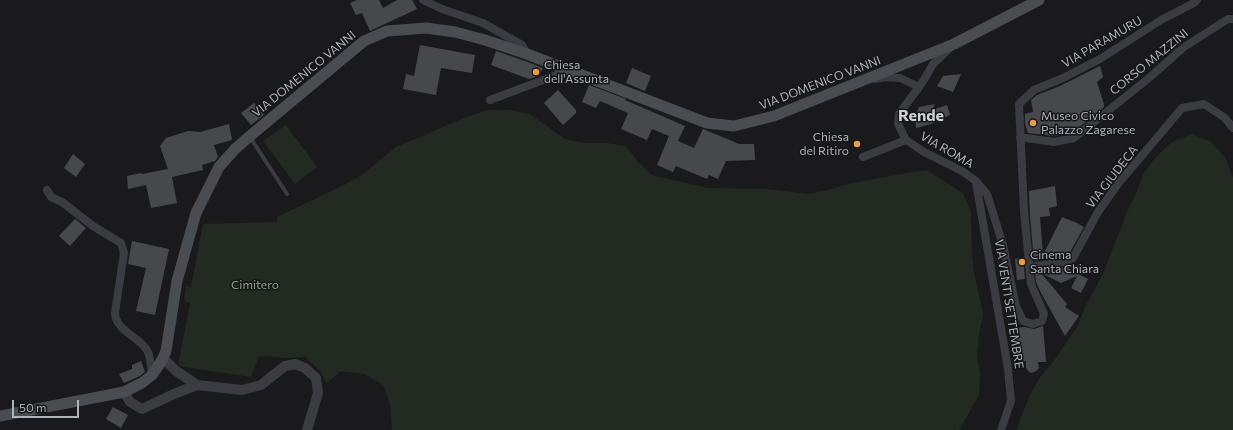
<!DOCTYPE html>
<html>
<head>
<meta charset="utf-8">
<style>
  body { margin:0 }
  #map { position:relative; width:1233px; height:430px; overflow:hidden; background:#1a1a1c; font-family:Commissioner,sans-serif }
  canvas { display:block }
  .scale { position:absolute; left:12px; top:400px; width:67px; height:18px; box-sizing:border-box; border:2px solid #adb3bb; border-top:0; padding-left:5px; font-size:12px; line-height:14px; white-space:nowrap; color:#adb3bb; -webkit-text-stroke:3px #151517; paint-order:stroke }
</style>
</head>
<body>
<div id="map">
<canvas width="1233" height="430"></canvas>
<div class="scale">50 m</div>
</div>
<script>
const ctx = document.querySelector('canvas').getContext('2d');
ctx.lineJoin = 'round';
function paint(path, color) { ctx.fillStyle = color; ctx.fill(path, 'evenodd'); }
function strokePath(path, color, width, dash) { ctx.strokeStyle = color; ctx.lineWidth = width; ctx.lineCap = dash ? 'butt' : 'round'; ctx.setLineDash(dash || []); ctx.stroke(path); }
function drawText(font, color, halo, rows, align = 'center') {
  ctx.font = font + ' Commissioner,sans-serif'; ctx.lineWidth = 3; ctx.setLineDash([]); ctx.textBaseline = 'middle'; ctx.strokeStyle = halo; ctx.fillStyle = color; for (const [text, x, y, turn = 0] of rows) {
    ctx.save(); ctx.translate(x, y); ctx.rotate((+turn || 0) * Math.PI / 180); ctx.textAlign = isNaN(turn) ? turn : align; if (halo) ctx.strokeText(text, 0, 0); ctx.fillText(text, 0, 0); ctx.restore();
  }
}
paint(new Path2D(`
  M489 110H510L530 114 565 139 585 143H606L626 146 638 162 652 175 708 188 767 189 809 194 828 190 847 184 907 173 927 170 963 193 971 212 972 253 974 272 983 314 979 335 977 355 980 374 979 395 959 430H392L390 404 383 385 364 374 341 371 327 383 320 371 305 357 287 358 259 356 251 377 178 366 190 303 184 301 186 286 191 287 203 224 277 222V217L344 185 363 174 396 147 469 116Z
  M286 125 317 167 295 184 263 141Z
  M1192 134 1211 142 1225 157 1233 177V430H1016L1030 395 1040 377 1053 362 1077 327 1085 307 1095 289 1104 271 1127 212 1136 194 1143 174 1156 157 1172 142Z`), '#222a22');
paint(new Path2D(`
  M357 0H379L383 8 397 0H412L417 9 370 31 362 13 356 15 350 3Z
  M420 45 475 55 472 73 441 68 436 95 403 89 406 74 414 76Z
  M496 51 525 61 543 68 539 76 529 79 491 65Z
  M1100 66 1103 77 1097 82 1104 104V107L1072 133 1054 136 1028 133 1025 124V114L1033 112 1031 100 1037 95 1060 86Z
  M632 68 651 76 645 91 626 83Z
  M961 74 953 92 937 86 943 76Z
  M589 85 626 99 625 100 685 126 678 141 694 148 703 129 739 144H754L755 160 726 161 718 179 709 175 707 179 676 166 673 172 657 165 669 136 652 129 647 140 621 129 628 113 600 101 596 108 582 102Z
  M558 90 576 110V113L563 125 544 103Z
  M254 103 264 115 251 125 241 113Z
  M935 104 932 110 947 105 950 115 931 124 916 128 915 116 919 107Z
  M229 124 232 140 214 145 218 157 215 161 202 165 203 170 172 177 177 203 151 208 146 185 128 189 127 176 141 173 142 174 168 169 160 146 166 138 188 131 200 132Z
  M73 154 85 164 76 177 64 168Z
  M1055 186 1057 206 1049 208 1050 216 1040 217 1043 255 1062 217 1077 223 1084 227 1069 254 1062 257 1034 261 1030 216 1029 191Z
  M75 219 86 228 70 246 59 236Z
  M132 241 169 249 155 315 136 311 146 268 128 264Z
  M1023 258 1025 279 1017 280 1015 259Z
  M1065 267H1067L1073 271 1088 279 1081 293 1071 288 1077 276 1061 283 1041 273 1067 304 1065 307 1079 316 1065 336 1040 291 1036 282 1035 272Z
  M1043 326 1046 362H1038L1039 368 1036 371 1032 373 1029 372 1026 368V361L1021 362 1020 356 1014 357 1012 328 1025 327 1034 329Z
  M141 361 145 372 140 376 124 383 119 374 132 369V365Z
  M113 407 128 415 121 428 106 419Z`), '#47484c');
strokePath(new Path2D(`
  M250 137 287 194`), '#3b3c41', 4);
strokePath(new Path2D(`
  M423 0 442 9 483 23 522 45 527 54
  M875 79 886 77 900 78 919 87 899 114 898 124 906 140 924 152 962 171 976 181 987 194 1003 245 1016 306 1023 321 1033 324 1042 321 1044 314 1031 284 1024 211 1019 104 1034 90 1063 78 1100 59 1161 20 1194 3 1197 0
  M919 87 925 78 933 64 952 46
  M490 100 570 70
  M1020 137 1054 142 1074 138 1149 78 1184 47 1228 19H1233
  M863 157 906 140
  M976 182 1008 369 1011 401 1001 430
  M47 190 51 197 62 202 93 226 121 243 124 253 115 313C116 331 138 336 147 350 151 357 151 368 152 375
  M1029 267 1064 262 1073 258 1098 212 1118 184 1182 108 1204 104 1225 118 1233 128`), '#3b3c41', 8);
strokePath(new Path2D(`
  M163 358 176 371 197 385
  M124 392 130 402 142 409 174 394 197 385 242 390 261 385 285 366 295 364 305 368 316 378 318 393 307 430`), '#3b3c41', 10);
strokePath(new Path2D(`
  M0 416 124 392 142 383 152 375 159 365 163 358 166 351 177 281 196 213 219 167 235 149 250 136 364 41 387 31 426 28 455 32 485 40 527 54 707 123 734 126 774 116 954 44 1039 0`), '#494c50', 11);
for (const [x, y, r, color] of [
  [536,72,4,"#e99c44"],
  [1033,123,4,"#e99c44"],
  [857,144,4,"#e99c44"],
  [1022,262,4,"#e99c44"]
]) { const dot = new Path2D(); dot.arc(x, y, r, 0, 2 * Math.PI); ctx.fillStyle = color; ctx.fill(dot); strokePath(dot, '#151517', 1.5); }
drawText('12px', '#adb3bb', '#151517', [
  ["VIA PARAMURU",1102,42,-30],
  ["CORSO MAZZINI",1149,62,-39],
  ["VIA DOMENICO VANNI",304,74,-39],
  ["VIA DOMENICO VANNI",820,83,-21],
  ["VIA ROMA",947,150,30],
  ["VIA GIUDECA",1112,177,-52],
  ["VIA VENTI SETTEMBRE",1009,304,81]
]);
drawText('12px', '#adb3bb', '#151517', [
  ["Chiesa",544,65],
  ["dell'Assunta",544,79],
  ["Museo Civico",1041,116],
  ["Palazzo Zagarese",1041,130],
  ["Chiesa",849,137,"right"],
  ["del Ritiro",849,151,"right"],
  ["Cinema",1030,255],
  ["Santa Chiara",1030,269]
], 'left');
drawText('12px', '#87a485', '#151517', [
  ["Cimitero",255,285]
]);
drawText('bold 16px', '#ced1d7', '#151517', [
  ["Rende",921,116]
]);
</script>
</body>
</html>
